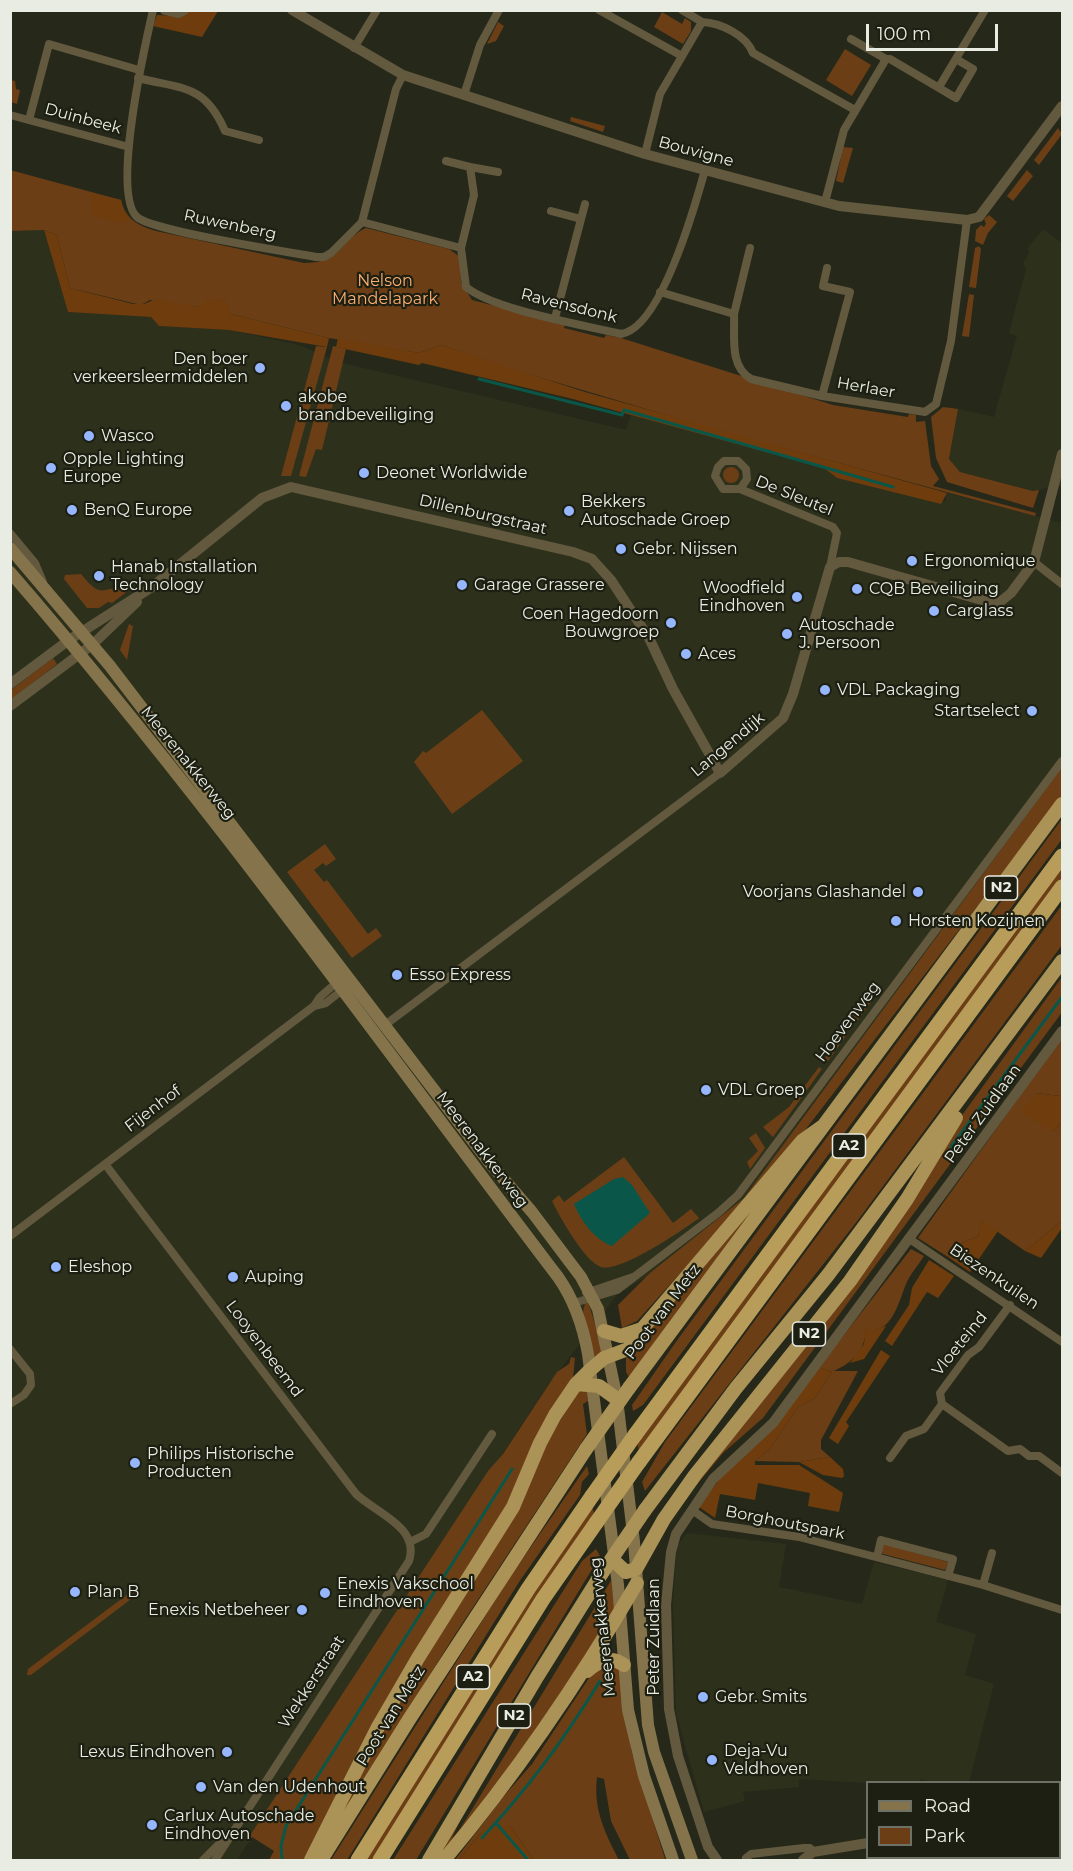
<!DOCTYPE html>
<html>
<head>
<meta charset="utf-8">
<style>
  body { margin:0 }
  #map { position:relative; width:1073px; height:1871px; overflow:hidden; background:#26291a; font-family:Montserrat,sans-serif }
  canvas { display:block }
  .frame { position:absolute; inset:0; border:12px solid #e9ece2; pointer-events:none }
  .legend { position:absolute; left:866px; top:1781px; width:195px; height:78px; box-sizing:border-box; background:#1c1f11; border:2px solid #6e7165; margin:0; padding:8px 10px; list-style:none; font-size:18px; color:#e9ece2 }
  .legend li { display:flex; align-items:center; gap:12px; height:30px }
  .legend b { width:30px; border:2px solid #6e7165 }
  .scale { position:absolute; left:866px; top:24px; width:132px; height:27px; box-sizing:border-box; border:3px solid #e9ece2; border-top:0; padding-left:8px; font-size:18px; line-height:21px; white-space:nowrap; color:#e9ece2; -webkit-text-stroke:4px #1c1f11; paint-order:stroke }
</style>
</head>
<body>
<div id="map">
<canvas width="1073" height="1871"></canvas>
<div class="frame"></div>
<ul class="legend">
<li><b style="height:8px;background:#85744b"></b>Road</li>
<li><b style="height:16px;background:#6b3e16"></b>Park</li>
</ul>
<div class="scale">100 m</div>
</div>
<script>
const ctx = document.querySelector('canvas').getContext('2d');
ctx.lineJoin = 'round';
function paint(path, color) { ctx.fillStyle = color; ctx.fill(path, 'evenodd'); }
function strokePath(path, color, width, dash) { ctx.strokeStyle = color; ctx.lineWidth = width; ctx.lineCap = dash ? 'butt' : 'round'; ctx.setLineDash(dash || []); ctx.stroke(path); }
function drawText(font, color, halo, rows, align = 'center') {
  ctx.font = font + ' Montserrat,sans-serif'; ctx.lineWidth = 4.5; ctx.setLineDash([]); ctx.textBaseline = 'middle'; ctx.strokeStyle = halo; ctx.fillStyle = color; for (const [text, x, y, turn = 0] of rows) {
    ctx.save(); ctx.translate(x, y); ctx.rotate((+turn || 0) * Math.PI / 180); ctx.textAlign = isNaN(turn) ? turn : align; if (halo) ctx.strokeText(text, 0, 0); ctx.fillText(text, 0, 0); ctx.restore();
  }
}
paint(new Path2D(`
  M1043 229 1062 243V487L1055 485 1034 491 960 472 949 459 958 409 994 417 1017 336 1009 333 1026 269 1023 263 1030 252 1027 249Z
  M44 230 68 312 151 317 159 326 229 330 299 345 338 362 626 430 631 415 824 468 837 478 945 502 947 493 1062 523V772L744 1205 667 1264 617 1295 545 1389 237 1860H11V231Z
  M687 1533 786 1544 779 1587 862 1604 874 1562 948 1580 936 1622 976 1634 965 1675 994 1684 969 1782H932L921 1779 920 1782 867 1783 799 1779V1787L743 1792 745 1801 704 1812 676 1713 673 1601 677 1546Z`), '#2d311c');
paint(new Path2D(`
  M662 12 682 24 685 18 691 22V31L683 44 654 27Z
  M498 22 504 26 496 41 487 44Z
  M845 49 871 65 852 96 826 80Z
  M10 80 15 81 16 89 20 90 17 104 11 102Z
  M571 117 605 126 603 132 570 121Z
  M1058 128 1062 134 1039 165 1034 160Z
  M843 147 853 148 843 183 836 181Z
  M10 170 121 200C125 219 139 226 156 231L304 263C342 263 340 240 366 228L449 249 460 257 461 283 472 300 565 324 564 328 604 338 606 335 621 338 833 405 908 417 909 414 916 415V422L925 421 931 466 939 479 933 486 1036 513 1035 516 717 430 505 367 441 345 419 353 329 338 230 314 226 301 209 299 199 307 150 300 141 305 70 288 57 235 44 230 11 231Z
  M1027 170 1033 176 1013 201 1007 196Z
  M989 215 997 222 988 233 983 245 975 241 976 230 981 225 984 227 986 224 984 219Z
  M979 246 981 249 976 288 969 287 975 248Z
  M969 294 974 295 969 337 962 336Z
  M316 346 327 347 291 476H281Z
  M333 346 346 349 322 450 316 449 306 477 299 476Z
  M943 407 958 409 949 459 960 472 1033 491 1039 490 1033 508 947 482 936 458 931 417Z
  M723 475a8 8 0 1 1 16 0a8 8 0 1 1-16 0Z
  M81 574C105 603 100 584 132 588L112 603 108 602 99 608H87L64 579 65 575Z
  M129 624 133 626 127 660 120 650Z
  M53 658 57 664 11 700V690Z
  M482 710 523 761 452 814 414 762 423 751 426 753Z
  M1062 767V796L779 1164 637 1321 622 1328 618 1305 650 1273 744 1198Z
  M1062 819V839L643 1405 633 1411 632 1405 678 1339Z
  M325 844 336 859 326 866 323 863 314 870 324 882 327 880 368 934 376 928 382 936 352 958 287 872Z
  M1062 866V879L639 1453 637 1441Z
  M1062 905V945L858 1220 645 1491 642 1482 665 1442Z
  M1062 977V1011L1060 1015 763 1418 723 1453 680 1505Z
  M867 995 872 1001 855 1024 849 1019Z
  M845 1031 848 1033 828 1061 825 1058Z
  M1062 1037 1061 1096 1036 1093 1053 1132 1062 1123V1221L1025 1251 982 1221 978 1236 960 1244 948 1257 918 1238Z
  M819 1067 822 1069 773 1137 763 1127 789 1107Z
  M756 1133 765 1148 750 1169 747 1162 758 1151 749 1138Z
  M624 1157 673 1223 691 1209 699 1218C683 1230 620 1273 601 1267 584 1261 560 1217 552 1201L559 1195 564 1202Z
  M784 1168 629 1377 626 1372V1355Z
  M911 1249 924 1256C918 1265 910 1275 906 1284 899 1301 891 1337 866 1329 865 1351 853 1362 834 1371H858L821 1440V1449L830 1457 799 1462 755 1461 769 1450 798 1407 815 1398 832 1372 819 1367Z
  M588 1302 604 1353 594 1358 583 1313 585 1303Z
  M571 1357 575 1358 573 1378 551 1409 504 1511 305 1860H269L274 1851 252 1837 249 1842 247 1840 488 1471 503 1454 557 1372 569 1364Z
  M587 1389 588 1401 583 1404 587 1434 456 1633 321 1849 381 1727 575 1395 580 1390Z
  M587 1466 589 1474 582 1482 580 1495 519 1582 347 1860H331L510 1577Z
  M592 1507 594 1513 581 1534 374 1860H365L498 1646Z
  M885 1544 948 1562 945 1570 883 1554 881 1550Z
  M596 1549 600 1556 416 1860H393L582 1561Z
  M612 1579 617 1609 496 1796 442 1860H434L463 1814 451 1840 460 1829Z
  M136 1588 139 1593 31 1675H27L28 1669Z
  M606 1663 618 1669 620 1673 632 1753 665 1859 630 1860 611 1821 604 1779 597 1777C593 1809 605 1833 619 1860H534L511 1827 481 1833 458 1860H455L504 1796 532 1764 593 1672Z`), '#6b3e16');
paint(new Path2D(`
  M190 11H218L202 37 153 26 157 15 180 16Z
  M91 193 121 200 123 209 130 219 121 223 92 216Z
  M44 230 57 235 70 288 133 304H144L156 299 199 307 208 298 227 301 230 314 329 338 327 347 229 330 159 326 151 317 68 312Z
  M338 338 419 353 441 345 585 392 947 493 941 504 837 478 824 468 573 399 422 363 419 365 336 347Z
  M1062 1087V1123L1053 1132 1020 1112 1036 1093 1060 1096Z
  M982 1220 998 1231 970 1272 948 1257 960 1244 978 1236Z
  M1062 1221V1228L1041 1258 1025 1251Z
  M929 1260 954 1276 938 1298 927 1292 892 1346 885 1341 909 1305 912 1288Z
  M886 1326 864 1359 850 1363 864 1344 866 1328 875 1330Z
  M881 1350 890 1356 846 1422 849 1426 838 1444 829 1438Z
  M819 1367 832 1372 815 1398 798 1407 769 1450 755 1461V1465H799L843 1493 839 1512 808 1506 810 1493 758 1483 755 1500 720 1494 715 1518 699 1507 721 1477 768 1434Z
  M830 1457 843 1469 844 1476 842 1478 823 1475 799 1462Z
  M493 1824 511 1827 534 1860H458L481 1833Z`), '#6f3d0d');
paint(new Path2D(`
  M623 1177 632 1185 650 1213 612 1246C595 1240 581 1221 574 1204L614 1179Z`), '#0a5749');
strokePath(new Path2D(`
  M479 379 622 415 624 410 893 487
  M951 1147 1062 997
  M496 1823 528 1860
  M482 1838C529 1787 563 1741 600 1681
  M282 1860 281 1846 286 1826 512 1469`), '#0a5749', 3);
strokePath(new Path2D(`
  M153 10C145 45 111 193 137 217 152 231 288 252 316 257H324L331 253 362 222 396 89 403 75
  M599 10 682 56
  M702 22C721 23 746 35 753 53L855 110
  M851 39 886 59
  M354 48 377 10
  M138 78C182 89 205 84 225 131L259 140
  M939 87 985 10
  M464 95 480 45 499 10
  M10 115 129 147
  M29 120 49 44 139 70
  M645 154 660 94 702 22 682 10
  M446 161 470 167 474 195 461 248 466 287C494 310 584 325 621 334 661 328 695 206 705 170
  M470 167 498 172
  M825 202 844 130 886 59H890L956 98 973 69 956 59
  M551 211 581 219
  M362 222 461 248
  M660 292 734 314C735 337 729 366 751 379L822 396 925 412 936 404 951 341 967 220
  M734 314 750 248
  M555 318 585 204
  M822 396 850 292 823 286 827 268
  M740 489 747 479 746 469 738 461H724L718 467 715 476 723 489H740L833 527 837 533 830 567
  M10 533 35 563 43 582
  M1034 562 1062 584
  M314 1006 320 997 335 984
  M385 1025 720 773
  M105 1164 356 1494C376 1513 420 1527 409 1561L215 1860
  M10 1236 314 1006 326 1003 341 991
  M908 1238 1062 1342
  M586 1293 633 1277
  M574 1303 617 1290 718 1213 738 1195 1062 761
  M1010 1305 979 1347 968 1355 940 1393 942 1404 1008 1451 1020 1449 1029 1456H1039L1062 1473
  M10 1349 30 1374 31 1385 24 1395 10 1404
  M890 1458 906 1436 924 1429 942 1404
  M692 1510 712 1524 799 1537 983 1585 1062 1610
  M410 1542 426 1534 492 1434
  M877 1557 881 1540 953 1559 948 1576
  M983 1585 992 1553
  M746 1858 751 1854 804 1848H810L813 1852
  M203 1860 226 1837
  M964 1860V1858`), '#63593f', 8);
strokePath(new Path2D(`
  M165 10 178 13 184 10
  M292 10 403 75 645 154 839 206 967 220 979 217 1062 106
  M10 684 69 640 152 587 262 498 291 487 573 552 592 559 611 580 649 638 673 689 720 773 783 718 793 694 830 567 839 562H848L985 601 1000 602 1011 593 1034 562 1062 454
  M10 706 93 644 137 602
  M1060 1846 1062 1847
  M717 1860 708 1847 678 1756 669 1709 666 1605 671 1552 676 1534 713 1479 773 1423 1062 1031
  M803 1860 813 1852 868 1843`), '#63593f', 10);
strokePath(new Path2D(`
  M10 548 110 666 489 1162 532 1212 581 1277 598 1309 617 1399 634 1542 648 1725 654 1752 692 1860
  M10 572C205 797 378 1040 558 1277 575 1301 583 1326 588 1354L618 1585 628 1710 644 1776 673 1860`), '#85744b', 12);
strokePath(new Path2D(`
  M604 1331 621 1336 642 1329
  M576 1384 599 1386 617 1399
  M629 1388 1062 804
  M645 1510 736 1388 828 1275 1062 961
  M614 1561 626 1572 636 1569 664 1519 695 1475 850 1281 907 1199 956 1118
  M587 1671C599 1661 610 1655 624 1665
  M311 1860 378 1727 418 1658 513 1507 540 1443 555 1415 576 1384 590 1370 604 1358 628 1349 642 1329 802 1141 823 1126
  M321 1860 410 1718 586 1449
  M429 1860 537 1677 602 1573
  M444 1860C518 1772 579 1682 637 1583`), '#ab9256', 14);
strokePath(new Path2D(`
  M635 1435 1062 856
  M639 1462 1062 887
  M358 1860 528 1589 592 1496
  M380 1860 543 1599 596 1523`), '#b79c5a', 15);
strokePath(new Path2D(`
  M586 1449 629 1388
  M602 1573 645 1510`), '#ab9256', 14);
strokePath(new Path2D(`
  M592 1496 635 1435
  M596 1523 639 1462`), '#b79c5a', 15);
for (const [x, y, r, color] of [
  [260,368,6,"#96b6fd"],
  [286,406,6,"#96b6fd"],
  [89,436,6,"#96b6fd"],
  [51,468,6,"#96b6fd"],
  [364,473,6,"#96b6fd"],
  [72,510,6,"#96b6fd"],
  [569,511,6,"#96b6fd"],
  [621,549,6,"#96b6fd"],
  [912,561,6,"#96b6fd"],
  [99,576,6,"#96b6fd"],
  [462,585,6,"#96b6fd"],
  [857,589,6,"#96b6fd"],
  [797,597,6,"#96b6fd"],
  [934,611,6,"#96b6fd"],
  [671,623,6,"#96b6fd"],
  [787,634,6,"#96b6fd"],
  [686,654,6,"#96b6fd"],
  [825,690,6,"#96b6fd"],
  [1032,711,6,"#96b6fd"],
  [918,892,6,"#96b6fd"],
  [896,921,6,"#96b6fd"],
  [397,975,6,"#96b6fd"],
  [706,1090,6,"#96b6fd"],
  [56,1267,6,"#96b6fd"],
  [233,1277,6,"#96b6fd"],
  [135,1463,6,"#96b6fd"],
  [75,1592,6,"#96b6fd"],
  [325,1593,6,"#96b6fd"],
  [302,1610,6,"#96b6fd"],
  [703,1697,6,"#96b6fd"],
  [227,1752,6,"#96b6fd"],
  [712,1760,6,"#96b6fd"],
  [201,1787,6,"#96b6fd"],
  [152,1825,6,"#96b6fd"]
]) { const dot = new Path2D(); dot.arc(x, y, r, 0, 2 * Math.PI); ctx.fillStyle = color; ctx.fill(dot); strokePath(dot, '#1c1f11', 2); }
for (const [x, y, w] of [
  [1001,888,33],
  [849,1146,33],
  [809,1334,33],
  [473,1677,33],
  [514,1716,33]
]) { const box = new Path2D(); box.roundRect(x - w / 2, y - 12, w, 24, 4.5); ctx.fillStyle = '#1c1f11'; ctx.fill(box); strokePath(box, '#e9ece2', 1.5); }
drawText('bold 15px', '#e9ece2', null, [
  ["N2",1001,888],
  ["A2",849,1146],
  ["N2",809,1334],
  ["A2",473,1677],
  ["N2",514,1716]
]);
drawText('16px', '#e9ece2', '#1c1f11', [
  ["Duinbeek",83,119,15],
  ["Bouvigne",696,152,15],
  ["Ruwenberg",230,225,12],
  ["Ravensdonk",569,306,14],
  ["Herlaer",866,388,10],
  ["De Sleutel",794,496,22],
  ["Dillenburgstraat",483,515,13],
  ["Langendijk",728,745,-40],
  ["Meerenakkerweg",188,763,51],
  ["Hoevenweg",848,1022,-53],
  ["Fijenhof",153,1109,-37],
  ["Peter Zuidlaan",983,1114,-54],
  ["Meerenakkerweg",482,1150,53],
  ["Biezenkuilen",994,1277,34],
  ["Poot van Metz",663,1312,-53],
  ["Vloeteind",960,1344,-51],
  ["Looyenbeemd",264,1349,53],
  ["Borghoutspark",785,1523,11],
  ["Meerenakkerweg",603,1627,-96],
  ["Peter Zuidlaan",654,1637,-90],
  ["Wekkerstraat",312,1682,-57],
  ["Poot van Metz",391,1716,-58]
]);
drawText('16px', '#fdae70', '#1c1f11', [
  ["Nelson",385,281],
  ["Mandelapark",385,299]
]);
drawText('16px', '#e9ece2', '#1c1f11', [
  ["Den boer",248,359,"right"],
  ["verkeersleermiddelen",248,377,"right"],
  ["akobe",298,397],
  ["brandbeveiliging",298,415],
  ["Wasco",101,436],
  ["Opple Lighting",63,459],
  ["Europe",63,477],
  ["Deonet Worldwide",376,473],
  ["Bekkers",581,502],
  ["Autoschade Groep",581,520],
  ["BenQ Europe",84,510],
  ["Gebr. Nijssen",633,549],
  ["Ergonomique",924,561],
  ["Hanab Installation",111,567],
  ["Technology",111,585],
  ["Garage Grassere",474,585],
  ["Woodfield",785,588,"right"],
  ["Eindhoven",785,606,"right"],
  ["CQB Beveiliging",869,589],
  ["Carglass",946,611],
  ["Coen Hagedoorn",659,614,"right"],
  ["Bouwgroep",659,632,"right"],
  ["Autoschade",799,625],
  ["J. Persoon",799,643],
  ["Aces",698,654],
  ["VDL Packaging",837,690],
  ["Startselect",1020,711,"right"],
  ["Voorjans Glashandel",906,892,"right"],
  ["Horsten Kozijnen",908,921],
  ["Esso Express",409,975],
  ["VDL Groep",718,1090],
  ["Eleshop",68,1267],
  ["Auping",245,1277],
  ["Philips Historische",147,1454],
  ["Producten",147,1472],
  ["Enexis Vakschool",337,1584],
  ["Eindhoven",337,1602],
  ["Plan B",87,1592],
  ["Enexis Netbeheer",290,1610,"right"],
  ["Gebr. Smits",715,1697],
  ["Deja-Vu",724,1751],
  ["Veldhoven",724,1769],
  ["Lexus Eindhoven",215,1752,"right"],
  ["Van den Udenhout",213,1787],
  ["Carlux Autoschade",164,1816],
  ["Eindhoven",164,1834]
], 'left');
</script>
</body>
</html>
